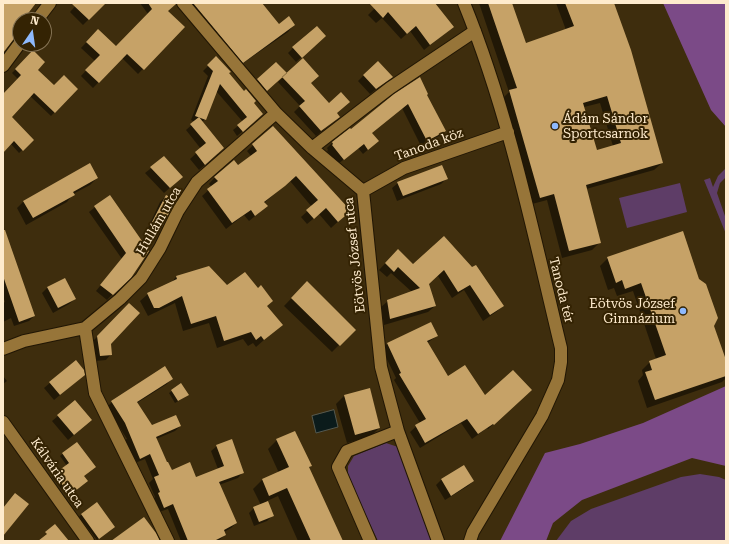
<!DOCTYPE html>
<html>
<head>
<meta charset="utf-8">
<style>
  body { margin:0 }
  #map { position:relative; width:729px; height:544px; overflow:hidden; background:#3e2d0d; font-family:"Roboto Serif",serif }
  canvas { display:block }
  .frame { position:absolute; inset:0; border:4px solid #feebcd; pointer-events:none }
  .north { position:absolute; left:12px; top:12px; width:40px; height:40px; box-sizing:border-box; background:#342303; border:1px solid #857354; border-radius:50%; rotate:13deg; font-size:11px; font-weight:700; line-height:16px; text-align:center; color:#feebcd }
  .north::after { content:''; display:block; margin:auto; width:14px; height:18px; background:#8eb9fc; clip-path:polygon(50% 0,100% 100%,50% 72%,0 100%) }
</style>
</head>
<body>
<div id="map">
<canvas width="729" height="544"></canvas>
<div class="frame"></div>
<div class="north">N</div>
</div>
<script>
const ctx = document.querySelector('canvas').getContext('2d');
ctx.lineJoin = 'round';
function paint(path, color) { ctx.fillStyle = color; ctx.fill(path, 'evenodd'); }
function strokePath(path, color, width, dash) { ctx.strokeStyle = color; ctx.lineWidth = width; ctx.lineCap = dash ? 'butt' : 'round'; ctx.setLineDash(dash || []); ctx.stroke(path); }
function drawText(font, color, halo, rows, align = 'center') {
  ctx.font = font + ' "Roboto Serif",serif'; ctx.lineWidth = 4; ctx.setLineDash([]); ctx.textBaseline = 'middle'; ctx.strokeStyle = halo; ctx.fillStyle = color; for (const [text, x, y, turn = 0] of rows) {
    ctx.save(); ctx.translate(x, y); ctx.rotate((+turn || 0) * Math.PI / 180); ctx.textAlign = isNaN(turn) ? turn : align; if (halo) ctx.strokeText(text, 0, 0); ctx.fillText(text, 0, 0); ctx.restore();
  }
}
paint(new Path2D(`
  M726 168V177L720 183 717 193 726 219V234L704 180 710 178 713 187 718 176Z
  M680 183 687 212 627 228 619 198Z
  M386 443 398 447 435 541H378L348 477V466L354 456Z
  M700 474 719 477 726 480V541H556L571 521 591 509 681 477Z`), '#5e3d67');
paint(new Path2D(`
  M663 3H726V127L711 110Z
  M726 386V466L692 458 582 500 553 523 546 541H500L545 453 580 444 643 423Z`), '#7b4a87');
const water = new Path2D(`
  M334 410 338 427 316 433 312 416Z`);
paint(water, '#0b1b1b');
strokePath(water, '#545950', 1);
paint(new Path2D(`
  M78 3H105L83 25 70 12Z
  M140 3H164L166 11 148 14Z
  M182 3H260L279 25H294L288 32 236 68Z
  M380 3H433L453 27 424 50 410 31 401 39 382 18 376 23 368 15Z
  M479 3H512L511 4 525 45 566 30 556 3H613L662 163 654 170 586 189 599 243 592 250 562 258 547 200 532 204 503 98 509 92ZM600 103 613 146 596 151 584 107Z
  M98 30 116 47H164L138 74 122 58 93 88 81 76 95 61 81 48Z
  M320 41 296 62 288 53 293 48Z
  M33 52 37 70 54 87 77 89 51 116 30 96 10 117 33 140 19 153 11 144 3 152V106L18 79 12 73Z
  M216 58 228 74 252 103 257 119 237 136 233 130 243 122 216 91 205 119 202 122 218 154 199 170 190 159 201 149 186 130 195 122 191 120 208 76 203 71Z
  M303 60 310 83 339 117 316 136 294 112 300 106 278 82Z
  M364 75 392 77 370 94 358 81Z
  M281 77 261 95 253 85 258 80Z
  M426 95 444 131 439 136 421 146 402 108 371 133 372 146 363 154 358 148 338 164 327 151 328 150 327 148 332 143 350 129 351 130Z
  M273 127 343 217 331 228 319 214 307 224 301 217 312 207 290 181 264 203 266 206 260 212 249 221 244 215 226 229 202 196 212 187 209 184 215 177 237 166 251 156 247 151Z
  M164 158 182 177 164 193 145 173Z
  M97 178 90 185 73 194 67 202 26 225 17 208 24 201Z
  M446 179 441 184 397 201 392 188 398 183Z
  M109 196 137 268 107 300 96 291 122 259 89 212Z
  M166 196 161 226 156 232 148 228 160 202Z
  M444 238 503 306 496 312 483 321 464 290 452 298 438 276 428 284 435 306 428 312 384 325 381 307 388 301 412 292 391 273 387 277 379 270 398 250 413 265Z
  M3 246 34 316 29 321 14 326 11 318 3 322V303L5 302 3 296Z
  M608 258 698 279 726 363V378L722 382 647 408 638 381 643 375 642 370 650 362 656 359 633 291 617 296 614 288 608 290 600 266Z
  M209 267 227 287 266 306 281 325 256 347 253 343 248 346 243 339 217 348 209 323 183 331 175 303 148 316 140 301 148 294 171 283 176 277Z
  M307 282 354 330 332 352 284 306Z
  M48 287 75 299 69 304 53 313 42 293Z
  M130 304 110 344 111 354 106 360 95 361 92 342Z
  M431 324 437 336 427 343 448 377 485 397 525 395 488 429 487 428 472 439 461 423 420 448 410 432 420 423 394 380 396 378 382 349 387 344Z
  M76 361 78 380 54 400 44 388Z
  M3 376 7 381 3 384Z
  M172 378 167 384 137 403 152 426H180L175 431 156 439 171 471 196 478 218 469 211 451 217 446 243 472 238 478 219 485 236 523 231 528 224 532 225 535 218 541H181L168 509 159 512 154 499 155 497 149 483 153 479 145 459 135 463 125 440 127 439 107 407 112 402Z
  M172 391 185 397 175 403 169 393Z
  M344 396 379 428 371 436 347 443 336 404Z
  M58 416 91 420 68 440 52 421Z
  M277 440 311 466 308 468 341 541H298L278 496 267 501 272 516 267 521 254 526 249 513 254 508 261 505 253 489 262 480 279 473 268 449Z
  M77 443 84 484 67 496 52 477 67 466 60 456Z
  M464 466 473 481 468 486 445 500 436 485 441 480Z
  M82 514 112 529 97 540 79 517Z`), '#0007');
paint(new Path2D(`
  M3 3H36L23 20H20V26L13 40 3 53Z
  M71 3H106L89 20Z
  M148 3H176V4L168 11 185 27 144 70 127 54 99 83 85 70 100 55 86 42 98 29 116 46 152 9Z
  M193 3H262L279 24 289 16 295 25 243 63Z
  M369 3H435L454 27 430 45 416 26 407 34 388 12 383 18Z
  M488 3H512L526 43 574 26 565 3H614L631 50 663 163 586 185 601 243 569 251 554 194 540 198 509 90 517 88ZM607 96 621 143 597 150 583 103Z
  M317 26 326 36 302 58 292 47Z
  M33 50 45 62 38 70 54 85 64 75 78 89 55 113 34 93 12 117 34 140 23 151 14 141 3 153V94L21 75 15 69Z
  M216 56 231 72 229 73 244 91 246 89 256 101 254 103 263 114 243 132 237 125 247 117 220 84 206 120 195 116 213 71 207 65Z
  M303 58 319 76 311 83 329 103 341 92 350 102 337 113 340 117 321 131 299 106 305 101 282 77Z
  M378 61 393 77 376 89 363 75Z
  M276 62 287 73 267 91 257 79Z
  M420 77 428 94 427 95 446 131 427 141 408 104 372 133 379 141 368 150 364 144 344 160 332 145 333 144 332 142 350 128 351 129 394 94Z
  M199 117 224 148 205 165 195 152 206 143 190 124Z
  M273 126 351 211 338 222 326 208 314 219 306 210 318 200 296 176 285 186 264 202 268 206 255 216 251 210 232 223 207 189 218 181 214 177 234 160 238 165 257 151 252 144Z
  M164 156 183 177 170 188 150 167Z
  M90 163 98 178 73 192 75 195 33 218 23 201Z
  M442 165 448 179 403 196 397 182Z
  M110 195 149 251 131 278 113 295 100 285 126 253 94 206Z
  M166 195 176 200 162 227 152 222Z
  M3 230H5L35 316 19 322 3 276Z
  M683 231 699 279 706 284 718 318 714 326 726 360V376L655 400 645 372 652 370 649 361 666 355 641 283 625 289 622 280 616 283 607 257Z
  M444 236 472 267 476 265 504 306 490 315 470 285 458 292 444 270 429 284 436 306 390 319 387 300 420 288 398 267 394 272 385 263 398 249 413 264Z
  M209 266 227 285 245 272 258 288 261 285 273 301 267 306 283 325 264 340 261 336 256 340 251 332 224 341 216 316 191 324 182 296 159 308H154L147 293 177 279 176 276Z
  M65 278 76 299 58 308 47 287Z
  M307 281 356 330 340 346 291 298Z
  M129 303 140 313 111 344 112 355 100 356 97 336Z
  M431 322 438 336 427 341 448 376 465 365 485 395 513 370 532 390 494 425 493 424 478 434 467 419 425 443 415 425 426 419 399 374 401 373 387 343Z
  M76 360 84 370 85 375 60 395 49 382Z
  M165 366 173 379 137 402 152 425 176 415 181 426 156 437 167 462H168L172 470 190 462 196 477 224 466 216 445 232 439 244 473 219 482 237 523 224 530 226 535 214 541H188L173 504 164 508 158 493 160 492 154 477 159 475 150 454 140 459 125 423 111 401Z
  M181 383 189 395 178 401 171 390Z
  M370 388 380 428 355 435 344 395Z
  M75 400 92 420 74 435 57 415Z
  M295 431 312 466 309 467 343 541H311L287 488 269 496 262 479 289 467 276 439Z
  M77 442 96 467 84 476 88 481 70 495 54 474 69 463 62 453Z
  M464 465 474 481 451 496 441 479Z
  M15 493 29 504 3 536V508Z
  M268 501 274 516 259 522 253 507Z
  M97 502 115 527 99 539 81 514Z
  M144 517 156 533 160 541H111Z
  M55 524 69 541H38L47 534 45 532Z`), '#c6a267');
const minor = new Path2D(`
  M183 3 276 113 312 148 363 191 381 367 398 431 438 541
  M464 3C509 114 533 232 561 348V362L558 380 542 416 473 532 470 541
  M37 20 50 3
  M3 66 20 43
  M312 148 390 88 475 31
  M363 191 404 168 508 132
  M85 328 95 393 168 541
  M3 349 24 341 85 328 120 299 141 278 160 248 178 211 197 182 276 113
  M3 422 88 541
  M370 541 338 467 347 451 398 431`);
strokePath(minor, '#211604', 14);
strokePath(minor, '#977539', 12);
for (const [x, y, r, color] of [
  [555,126,4,"#8eb9fc"],
  [683,311,4,"#8eb9fc"]
]) { const dot = new Path2D(); dot.arc(x, y, r, 0, 2 * Math.PI); ctx.fillStyle = color; ctx.fill(dot); strokePath(dot, '#342303', 1.5); }
drawText('13px', '#feebcd', '#342303', [
  ["Ádám Sándor",563,119],
  ["Sportcsarnok",563,134],
  ["Eötvös József",675,304,"right"],
  ["Gimnázium",675,319,"right"]
], 'left');
drawText('13px', '#feebcd', '#342303', [
  ["Tanoda köz",429,145,-20],
  ["Hullám utca",159,221,-60],
  ["Eötvös József utca",355,255,-96],
  ["Tanoda tér",561,290,76],
  ["Kálvária utca",57,473,55]
]);
</script>
</body>
</html>
